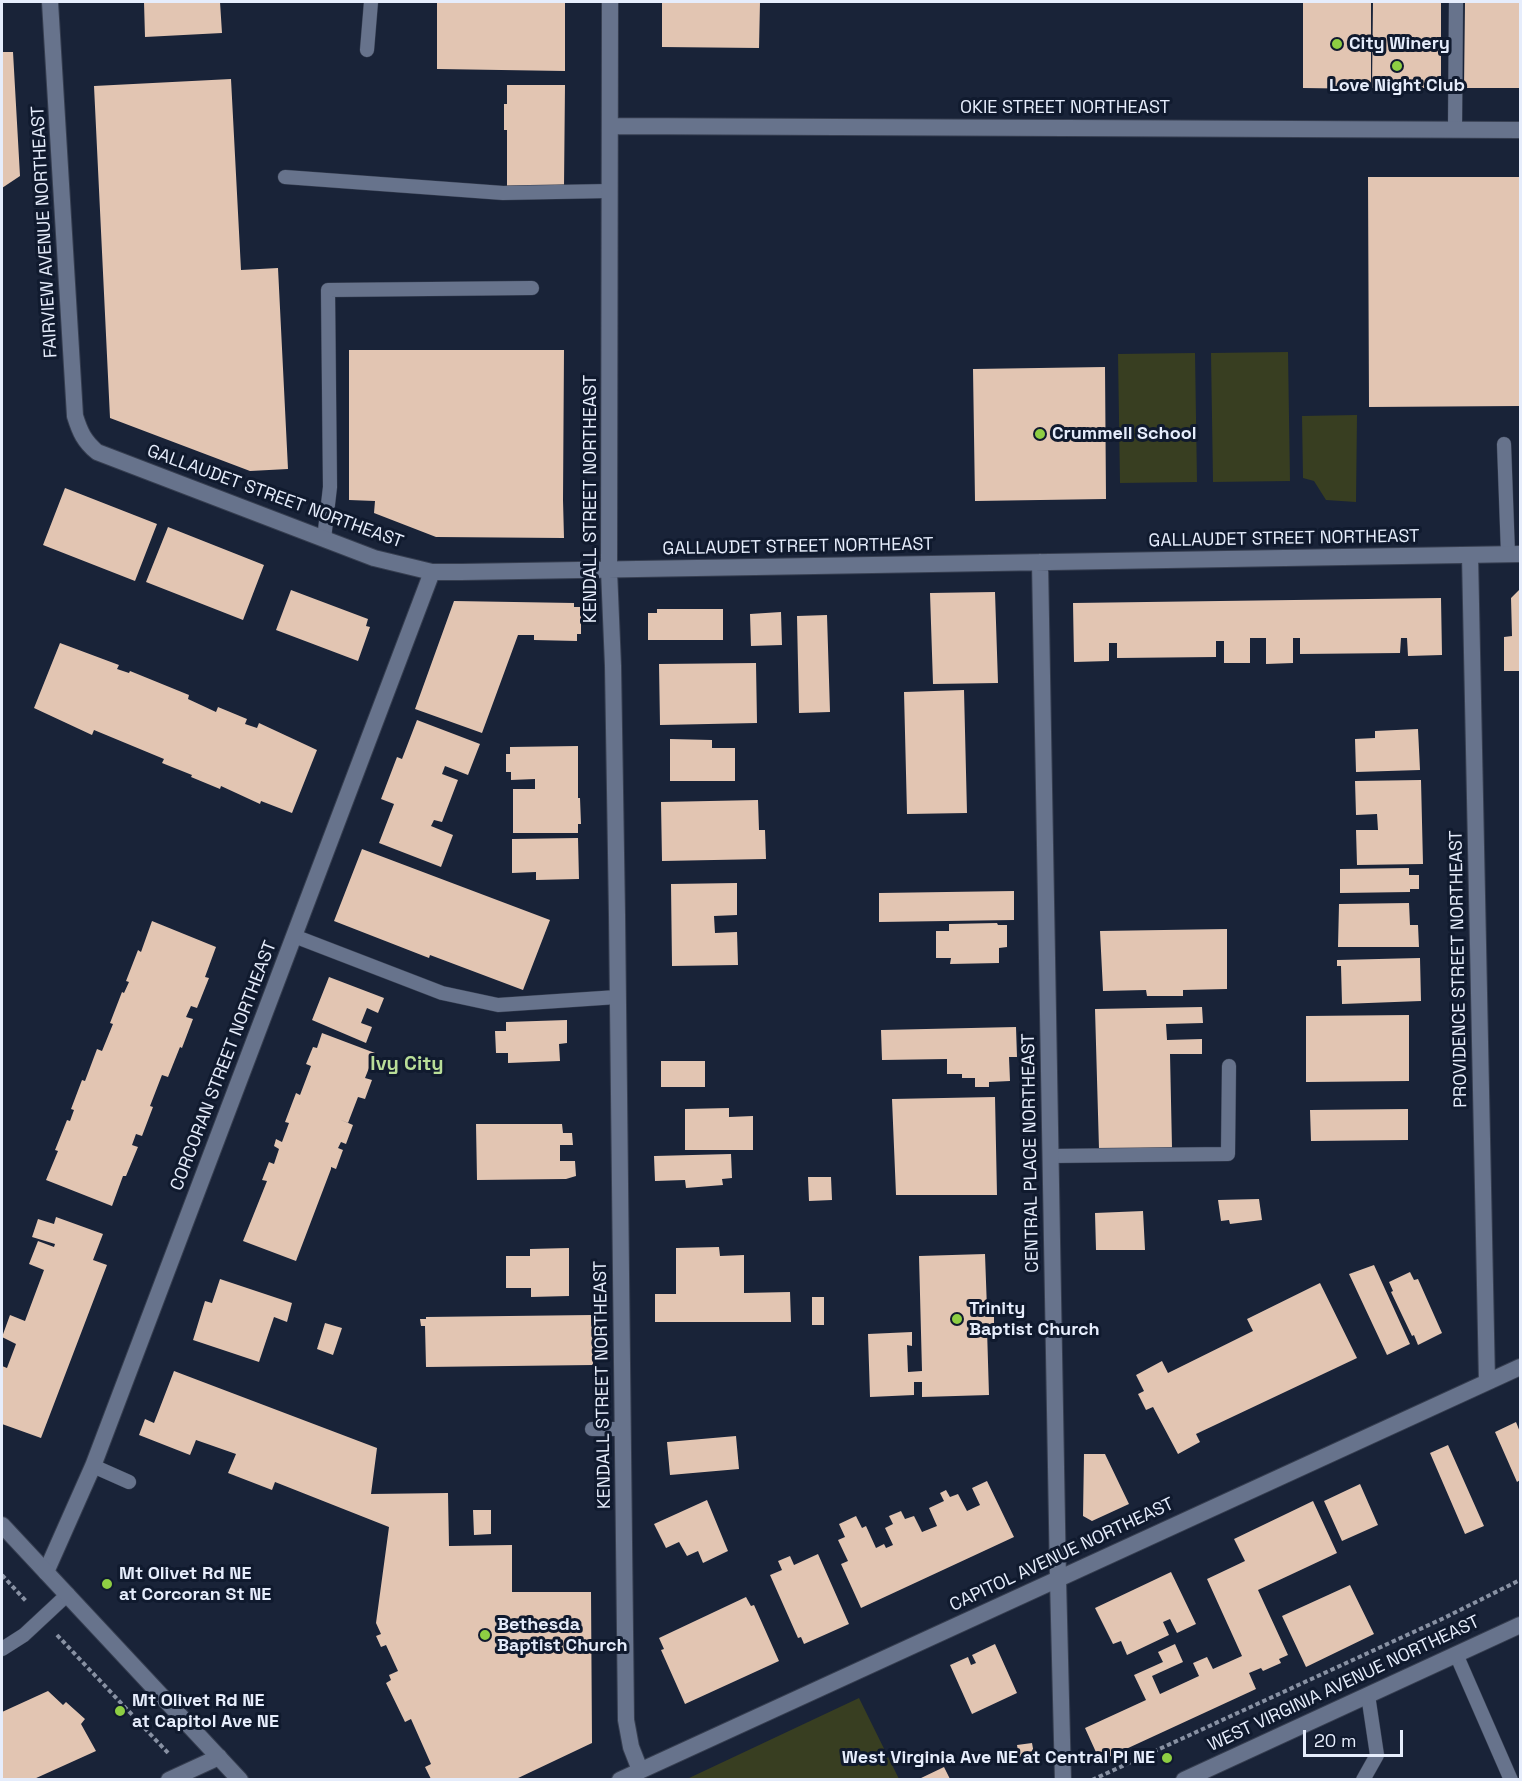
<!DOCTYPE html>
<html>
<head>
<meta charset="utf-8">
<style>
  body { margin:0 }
  #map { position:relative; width:1522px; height:1781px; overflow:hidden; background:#192338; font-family:"Space Grotesk",sans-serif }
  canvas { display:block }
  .frame { position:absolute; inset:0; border:3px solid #e6edfc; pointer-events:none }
  .scale { position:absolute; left:1303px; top:1730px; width:100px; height:27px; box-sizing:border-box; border:3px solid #e6edfc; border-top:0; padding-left:8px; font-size:18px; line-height:21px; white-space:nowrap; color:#e6edfc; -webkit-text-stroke:4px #101a2e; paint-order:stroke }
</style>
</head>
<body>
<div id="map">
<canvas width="1522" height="1781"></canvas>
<div class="frame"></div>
<div class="scale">20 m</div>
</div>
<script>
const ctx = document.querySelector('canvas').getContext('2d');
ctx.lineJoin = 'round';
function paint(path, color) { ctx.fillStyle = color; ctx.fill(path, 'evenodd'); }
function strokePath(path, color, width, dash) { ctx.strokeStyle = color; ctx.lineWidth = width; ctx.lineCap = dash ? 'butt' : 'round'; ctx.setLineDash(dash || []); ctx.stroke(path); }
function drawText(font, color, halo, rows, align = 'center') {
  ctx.font = font + ' "Space Grotesk",sans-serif'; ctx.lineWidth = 6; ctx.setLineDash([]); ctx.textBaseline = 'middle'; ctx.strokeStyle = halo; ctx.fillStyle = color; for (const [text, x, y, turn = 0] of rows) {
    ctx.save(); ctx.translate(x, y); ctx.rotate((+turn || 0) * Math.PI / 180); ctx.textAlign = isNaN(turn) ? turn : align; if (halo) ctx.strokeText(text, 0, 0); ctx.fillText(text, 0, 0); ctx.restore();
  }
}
paint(new Path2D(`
  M1288 352 1290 481 1213 482 1211 353Z
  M1195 353 1197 482 1120 483 1118 354Z
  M1357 415 1356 502 1326 500 1314 481 1303 478 1302 416Z
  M859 1698 899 1779H687Z`), '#383e21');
paint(new Path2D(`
  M144 2H220L222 33 145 37Z
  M437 2H565V71L437 69Z
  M662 2H760L759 48 662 47Z
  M1303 2H1371V89L1303 88Z
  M1373 2H1441V88H1372Z
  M1465 2H1520V88H1464Z
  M2 52H13L20 176 2 188Z
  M231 79 241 270 278 268 288 469 250 471 110 418 94 86Z
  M507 85H565L564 186H507V130H504V104H507Z
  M1368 177H1520V406L1369 407Z
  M349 350H564L563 500 564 538 436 537 374 513 375 501 349 500Z
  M1105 367 1106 499 975 501 973 369Z
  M65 488 157 524 135 581 43 545Z
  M168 527 264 565 243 620 146 582Z
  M1520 589V671H1504V637L1512 636 1511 598Z
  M291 590 368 619 366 626 370 627 358 661 276 630Z
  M995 592 998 683 933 684 930 593Z
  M1441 598 1442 655 1408 656 1407 638H1401L1400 653 1300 654V638H1293V663L1266 664V638H1250V663H1224V641H1216V657L1117 658V643H1109V661L1074 662 1073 603Z
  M454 601 574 603V607H581V634H577V641L534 640V635H518L482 733 415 709Z
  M657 609H723V640H648V613H657Z
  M781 612 782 645 751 646 750 614Z
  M827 615 830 712 799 713 797 616Z
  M60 643 119 665 117 669 129 673 130 671 189 695 188 699 216 712 218 707 247 719 245 724 257 728 259 723 317 750 292 813 261 801 260 804 221 786 220 789 191 777 192 775 162 763 164 759 94 730 92 735 34 708Z
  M756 663 757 723 660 725 659 664Z
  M964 690 967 813 907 814 904 692Z
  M417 720 480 744 468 775 445 766 442 774 458 780 442 822 434 820 431 826 453 835 441 867 379 843 394 804 381 799 397 757 402 759Z
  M1418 729 1420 770 1356 772 1355 739 1375 738V731Z
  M670 739 712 740V748H735V781H670Z
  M578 746V798H580L581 824H578V833H513V789H535V779L511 780V772H506V754H510V747Z
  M1421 780 1423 864 1357 865 1356 830H1378L1377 814 1356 815 1355 781Z
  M758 800 759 830H765L766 859 662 861 661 802Z
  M578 838 579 879 536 880V872L512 873V839Z
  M362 849 550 920 523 990 430 955 429 958 334 921Z
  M1409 868V875H1419V889H1410V892L1340 893V869Z
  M737 883V915L714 916 715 933 737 932 738 965 672 966 671 884Z
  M1014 891V920L879 922V893Z
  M1409 903 1410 925H1418L1419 947H1338L1339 904Z
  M152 921 216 947 205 977 209 978 197 1008 191 1006 186 1017 193 1019 182 1048 180 1047 168 1077 162 1075 150 1106 153 1107 142 1136 136 1134 132 1145 138 1147 126 1176H123L112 1206 46 1180 58 1151 55 1150 67 1120 70 1121 74 1110 71 1109 82 1080 85 1081 97 1049 102 1051 113 1024 110 1023 122 992 124 993 129 982 126 981 138 950 141 952Z
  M997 923 998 925H1007V947L999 948V963L950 964 951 958H936V931H949V924Z
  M1227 929V989L1183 990V996H1147L1146 990 1103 991 1100 931Z
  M1420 958 1421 1001 1342 1004 1341 966H1337V960Z
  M329 977 384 998 378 1013 367 1008 361 1023 372 1027 366 1043 312 1020Z
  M1202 1007 1203 1023 1166 1024 1167 1040 1202 1039V1054H1170L1172 1148 1099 1149 1095 1009Z
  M1409 1015V1081L1306 1082V1016Z
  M567 1020V1043L559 1044 560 1061 508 1063V1053H496L495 1031H506V1022Z
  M1016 1027 1017 1057H1009L1010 1081 989 1082V1087H975V1078H962V1074H947V1059L882 1060 881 1030Z
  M322 1033 375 1053 365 1078 372 1080 365 1099 358 1097 348 1123 339 1119 353 1125 346 1144 341 1142 338 1148 343 1150 336 1169 331 1167V1169L296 1261 243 1241 267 1181 262 1180 269 1162 274 1164 279 1149 274 1146 276 1139 282 1142 289 1123 285 1122 296 1093 300 1095 311 1066 306 1064 313 1047 317 1048Z
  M661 1061H705V1087H661Z
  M995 1097 997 1195H896L892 1099Z
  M729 1108V1117L753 1116V1150H685V1109Z
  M1408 1109V1140L1311 1141 1310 1110Z
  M476 1124H562L563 1133H572L573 1145H560V1161H575L576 1176 566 1179 477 1180Z
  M731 1154 732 1178 722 1179 723 1185 686 1188 685 1180 655 1181 654 1156Z
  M808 1177H831L832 1200 809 1201Z
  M1259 1199 1262 1220 1230 1224 1229 1220 1221 1221 1218 1200Z
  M1143 1211 1145 1250H1096L1095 1213Z
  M56 1217 103 1234 93 1260 107 1265 41 1438 2 1424V1366L7 1368 16 1344 2 1337 10 1315 25 1321 44 1270 29 1264 38 1241 54 1247 55 1244 32 1237 38 1219 54 1224Z
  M719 1247 720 1256 744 1255V1293L790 1292 791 1322H655V1294H676V1248Z
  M569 1248V1296L531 1297V1288H506V1256H530V1249Z
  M985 1254 987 1309H994V1329H987L989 1395 922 1397V1382H914V1395L870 1397 868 1334 912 1332V1346L907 1345 908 1372 922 1371 919 1256Z
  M1374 1265 1410 1344 1387 1355 1349 1274Z
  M1410 1272 1414 1280 1418 1279 1442 1333 1418 1345 1414 1335 1412 1336 1391 1292 1393 1291 1389 1282Z
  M220 1279 292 1303 287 1322 274 1317 259 1362 193 1340 205 1301 212 1303Z
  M1320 1283 1357 1358 1196 1434 1200 1442 1178 1454 1153 1407 1146 1410 1138 1394 1144 1391 1136 1375 1162 1361 1168 1373 1253 1331 1247 1319Z
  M812 1297H824V1325H812Z
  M592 1315 593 1365 426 1367 425 1326H421L420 1319H426V1317Z
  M325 1323 342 1328 333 1355 317 1349Z
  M174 1371 377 1448 371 1494 448 1493 449 1546 512 1545V1592H591L592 1743 516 1779H431L425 1767 431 1764 411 1719 405 1722 386 1683 391 1680 389 1675 398 1671 386 1645 381 1647 376 1636 381 1634 376 1623 389 1527 275 1482 272 1490 228 1473 236 1454 196 1440 190 1455 139 1435 145 1419 154 1423Z
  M1516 1422 1520 1432V1480L1517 1482 1495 1432Z
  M736 1436 739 1469 670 1475 667 1442Z
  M1448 1445 1484 1526 1465 1534 1430 1453Z
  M1084 1454H1105L1129 1504 1092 1521 1083 1516Z
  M987 1481 1014 1537 861 1608 841 1564 848 1561 838 1540 845 1537 839 1524 856 1516 862 1528 866 1526 876 1548 884 1544 886 1548 893 1545 885 1528 893 1524 889 1516 901 1511 905 1519 914 1516 922 1532 937 1526 929 1508 944 1501 940 1493 946 1490 950 1497 958 1494 967 1511 980 1505 972 1488Z
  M1360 1484 1378 1525 1342 1541 1324 1501Z
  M707 1500 728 1551 703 1563 698 1551 687 1556 679 1542 666 1548 654 1524Z
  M1313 1501 1337 1553 1258 1590 1288 1655 1279 1659 1281 1663 1263 1671 1261 1668 1249 1673 1256 1689 1100 1761 1085 1728 1146 1700 1134 1675 1163 1662 1158 1652 1175 1644 1183 1662 1152 1676 1160 1694 1199 1676 1193 1663 1207 1657 1213 1669 1242 1656 1207 1579 1245 1561 1234 1539Z
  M473 1510H491V1534L474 1535Z
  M818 1554 849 1624 804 1644 801 1637 798 1638 770 1575 782 1570 778 1561 790 1556 794 1565Z
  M1171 1572 1196 1624 1177 1633 1170 1619 1163 1622 1169 1635 1127 1655 1121 1641 1113 1644 1095 1608Z
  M1350 1585 1374 1634 1306 1667 1282 1616Z
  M746 1597 751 1606 754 1605 779 1661 685 1704 661 1650 664 1649 659 1638Z
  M995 1644 1017 1693 972 1714 950 1665 968 1657 971 1665 976 1663 972 1655Z
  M48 1691 63 1705 66 1702 85 1719 81 1724 96 1751 34 1779H2V1712Z
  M1032 1743 1034 1754 1019 1757 1017 1745Z
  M944 1767 950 1779H919Z`), '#e2c5b2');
const service = new Path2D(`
  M367 50 371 2
  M1455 129 1456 2
  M285 177 503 193 609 191
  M1504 444 1508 554
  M324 539 330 487 328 290 532 288
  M294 936 442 993 498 1005 617 997
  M1050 1156 1228 1154 1229 1066
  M592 1429H623
  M93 1466 129 1482
  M2 1649 24 1635 68 1594
  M1456 1654 1511 1780
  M1363 1780 1377 1755 1368 1695`);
const minor = new Path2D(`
  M50 2 75 416C80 432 84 441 97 452L374 558 432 572H461L1520 554
  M610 2 609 570 613 666 617 915 626 1720 631 1747 640 1770
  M610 126 1520 130
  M1470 555 1487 1382
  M1040 562 1058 1579 1063 1780
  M46 1572 93 1466 432 572
  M169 1780 219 1757
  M620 1780 1520 1367`);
const tertiary = new Path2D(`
  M1184 1780 1520 1625`);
const secondary = new Path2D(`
  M2 1525 240 1780`);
strokePath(service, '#363e50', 15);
strokePath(minor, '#363e50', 18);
strokePath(tertiary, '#363e50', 18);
strokePath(secondary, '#363e50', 18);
strokePath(new Path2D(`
  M2 1575 26 1601
  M57 1635 169 1754
  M1092 1780 1444 1618 1520 1580`), '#8891a3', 4, [4.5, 3]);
strokePath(service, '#67738c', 14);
strokePath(minor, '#67738c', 16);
strokePath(tertiary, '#67738c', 16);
strokePath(secondary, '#67738c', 16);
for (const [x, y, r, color] of [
  [1337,44,6,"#8ece43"],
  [1397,66,6,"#8ece43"],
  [1040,434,6,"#8ece43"],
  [957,1319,6,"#8ece43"],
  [107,1584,6,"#8ece43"],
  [485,1635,6,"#8ece43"],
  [120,1711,6,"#8ece43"],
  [1167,1758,6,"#8ece43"]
]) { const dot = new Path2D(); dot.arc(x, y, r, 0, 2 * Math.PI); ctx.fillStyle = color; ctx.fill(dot); strokePath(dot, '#101a2e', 2); }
drawText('bold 18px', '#e6edfc', '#101a2e', [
  ["City Winery",1349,44],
  ["Love Night Club",1397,86,"center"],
  ["Crummell School",1052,434],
  ["Trinity",969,1309],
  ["Baptist Church",969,1330],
  ["Mt Olivet Rd NE",119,1574],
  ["at Corcoran St NE",119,1595],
  ["Bethesda",497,1625],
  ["Baptist Church",497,1646],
  ["Mt Olivet Rd NE",132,1701],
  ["at Capitol Ave NE",132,1722],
  ["West Virginia Ave NE at Central Pl NE",1155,1758,"right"]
], 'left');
drawText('18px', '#e6edfc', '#101a2e', [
  ["OKIE STREET NORTHEAST",1065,108],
  ["FAIRVIEW AVENUE NORTHEAST",45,232,-93],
  ["GALLAUDET STREET NORTHEAST",275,497,20],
  ["KENDALL STREET NORTHEAST",591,499,-90],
  ["GALLAUDET STREET NORTHEAST",1284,539,-1],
  ["GALLAUDET STREET NORTHEAST",798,547,-1],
  ["PROVIDENCE STREET NORTHEAST",1459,969,-91],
  ["CORCORAN STREET NORTHEAST",224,1066,-69],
  ["CENTRAL PLACE NORTHEAST",1031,1153,-91],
  ["KENDALL STREET NORTHEAST",603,1385,-91],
  ["CAPITOL AVENUE NORTHEAST",1062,1555,-25],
  ["WEST VIRGINIA AVENUE NORTHEAST",1344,1684,-25]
]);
drawText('bold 20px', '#b9de98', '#101a2e', [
  ["Ivy City",407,1065]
]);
</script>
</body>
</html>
